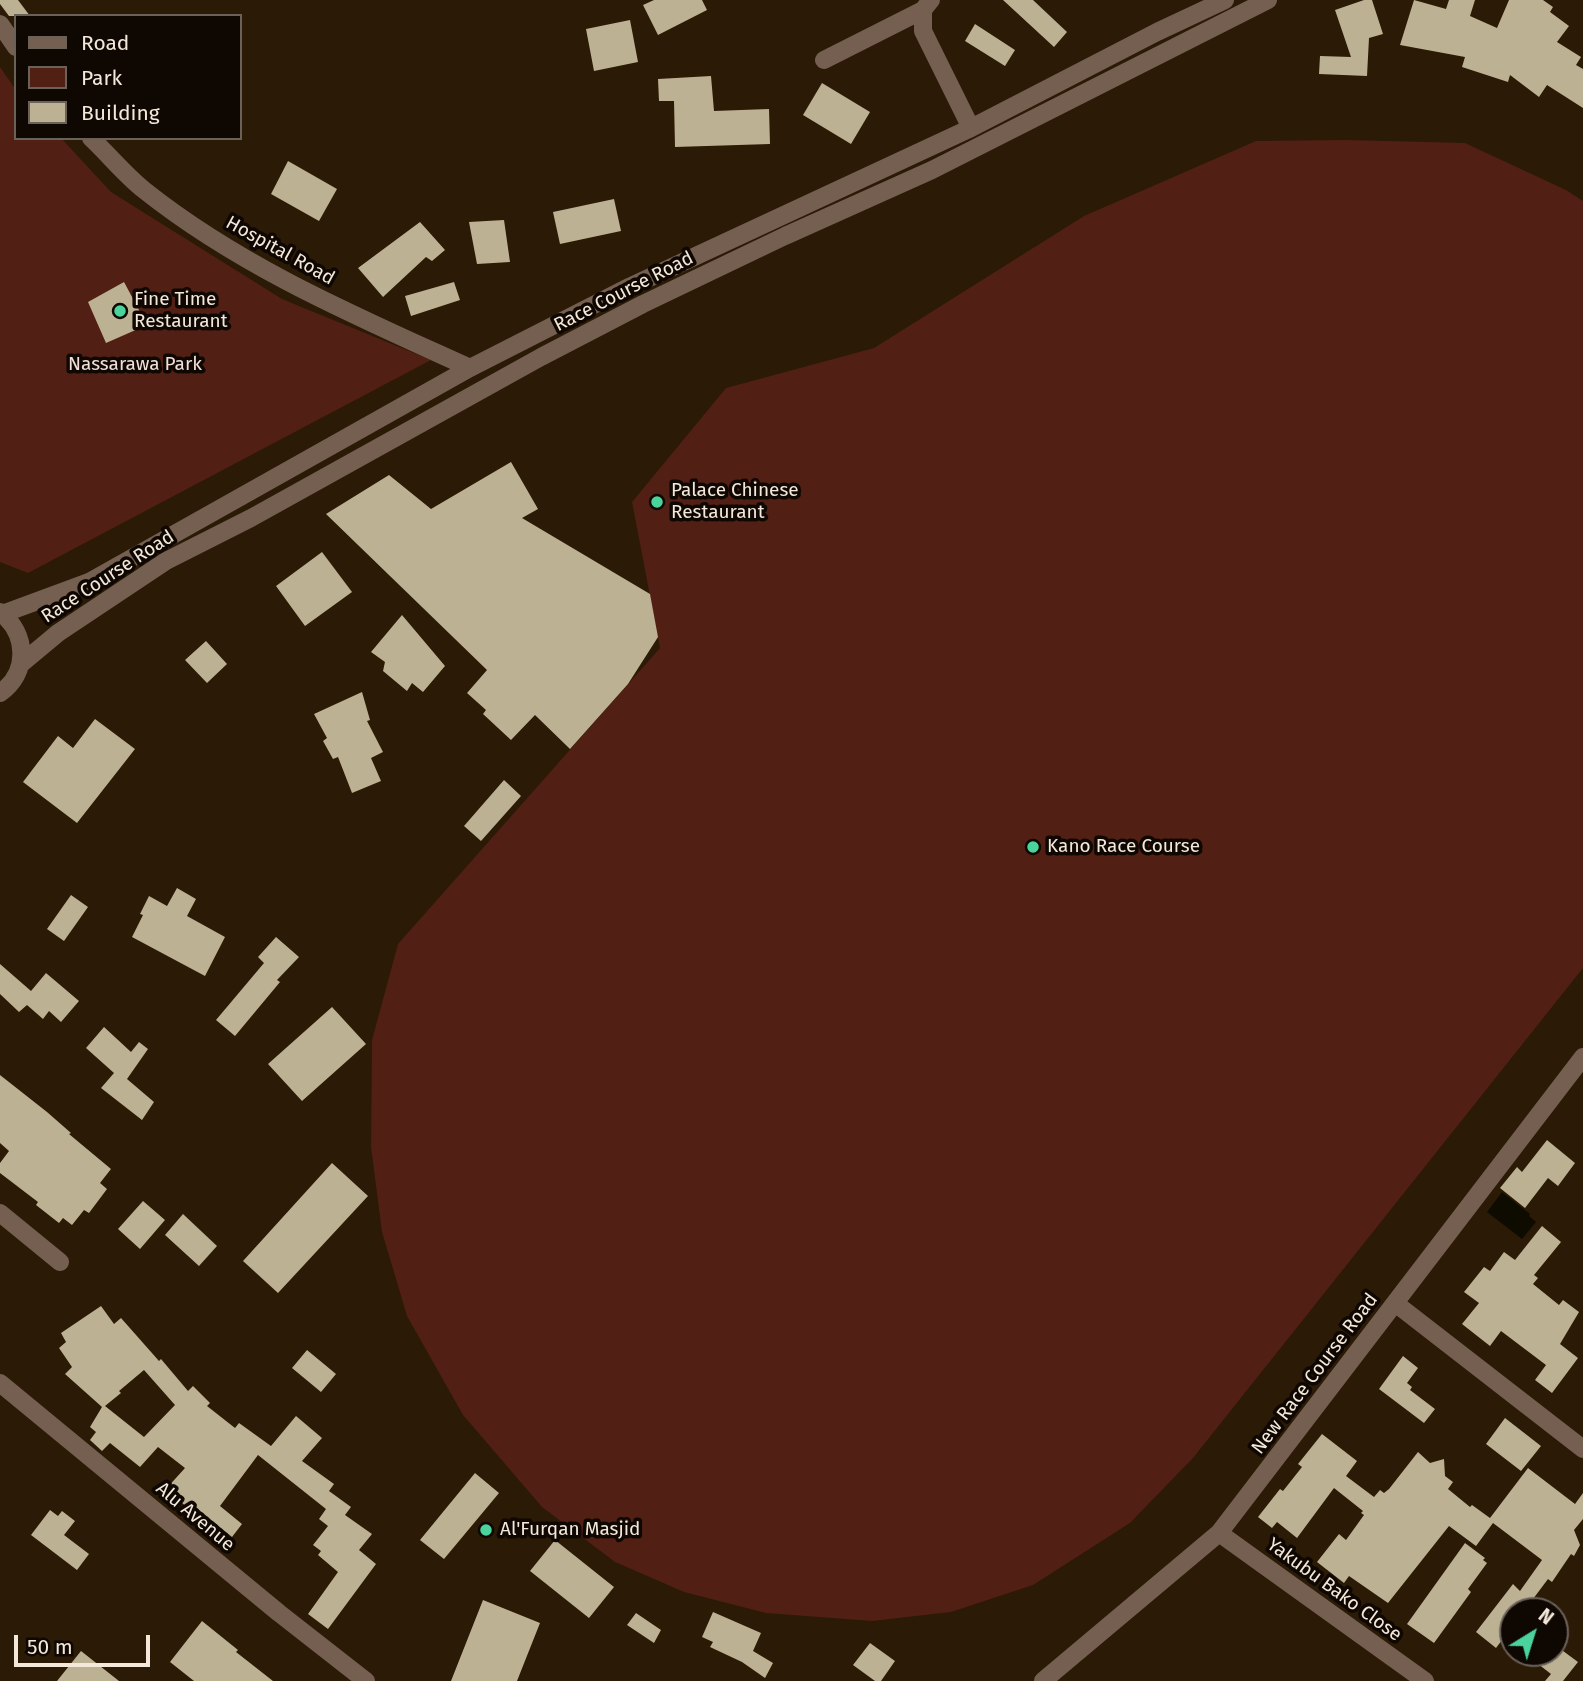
<!DOCTYPE html>
<html>
<head>
<meta charset="utf-8">
<style>
  body { margin:0 }
  #map { position:relative; width:1583px; height:1681px; overflow:hidden; background:#2b1a05; font-family:"Fira Sans",sans-serif }
  canvas { display:block }
  .legend { position:absolute; left:14px; top:14px; width:228px; height:126px; box-sizing:border-box; background:#0e0702; border:2px solid #6a6159; margin:0; padding:9px 12px; list-style:none; font-size:21px; color:#f4e8db }
  .legend li { display:flex; align-items:center; gap:14px; height:35px }
  .legend b { width:35px; border:2px solid #6a6159 }
  .north { position:absolute; left:1499px; top:1597px; width:70px; height:70px; box-sizing:border-box; background:#0e0702; border:2px solid #6a6159; border-radius:50%; rotate:38deg; font-size:19px; font-weight:700; line-height:28px; text-align:center; color:#f4e8db }
  .north::after { content:''; display:block; margin:auto; width:24px; height:32px; background:#4ad49c; clip-path:polygon(50% 0,100% 100%,50% 72%,0 100%) }
  .scale { position:absolute; left:14px; top:1635px; width:136px; height:32px; box-sizing:border-box; border:4px solid #f4e8db; border-top:0; padding-left:9px; font-size:21px; line-height:24px; white-space:nowrap; color:#f4e8db; -webkit-text-stroke:5px #0e0702; paint-order:stroke }
</style>
</head>
<body>
<div id="map">
<canvas width="1583" height="1681"></canvas>
<ul class="legend">
<li><b style="height:9px;background:#755f51"></b>Road</li>
<li><b style="height:19px;background:#511f14"></b>Park</li>
<li><b style="height:19px;background:#bdb193"></b>Building</li>
</ul>
<div class="north">N</div>
<div class="scale">50 m</div>
</div>
<script>
const ctx = document.querySelector('canvas').getContext('2d');
ctx.lineJoin = 'round';
function paint(path, color) { ctx.fillStyle = color; ctx.fill(path, 'evenodd'); }
function strokePath(path, color, width, dash) { ctx.strokeStyle = color; ctx.lineWidth = width; ctx.lineCap = dash ? 'butt' : 'round'; ctx.setLineDash(dash || []); ctx.stroke(path); }
function drawText(font, color, halo, rows, align = 'center') {
  ctx.font = font + ' "Fira Sans",sans-serif'; ctx.lineWidth = 7; ctx.setLineDash([]); ctx.textBaseline = 'middle'; ctx.strokeStyle = halo; ctx.fillStyle = color; for (const [text, x, y, turn = 0] of rows) {
    ctx.save(); ctx.translate(x, y); ctx.rotate((+turn || 0) * Math.PI / 180); ctx.textAlign = isNaN(turn) ? turn : align; if (halo) ctx.strokeText(text, 0, 0); ctx.fillText(text, 0, 0); ctx.restore();
  }
}
paint(new Path2D(`
  M0 67 16 90V138H61L111 192 282 299 431 360 28 573 0 562Z
  M1347 140 1465 143 1566 190 1583 201V968L1193 1458 1130 1523 1033 1585 951 1612 872 1621 766 1613 684 1592 615 1562 542 1507 463 1415 407 1316 382 1232 371 1147 372 1040 398 944 660 648 632 502 726 388 874 348 1084 216 1256 141Z`), '#511f14');
paint(new Path2D(`
  M1502 1192 1530 1214 1529 1216 1536 1222 1522 1239 1487 1212Z`), '#0e0c00');
paint(new Path2D(`
  M0 0H18L30 16H9L0 4Z
  M654 0H702L707 10 658 35 643 5Z
  M1003 0H1033L1067 32 1054 47Z
  M1364 0H1372L1383 34 1369 38 1367 76 1319 74 1320 56 1351 57 1335 10Z
  M1414 0 1446 9 1449 0H1475L1470 16 1497 28 1509 0H1543L1553 7 1550 12 1569 26 1557 42 1581 57 1576 65 1583 69V108L1547 85 1539 97 1510 75 1508 82 1462 67 1465 57 1400 45Z
  M630 20 638 62 594 71 586 29Z
  M975 24 1015 50 1005 66 965 41Z
  M711 76 714 111 769 109 770 144 675 147 674 101H659L658 79Z
  M822 83 870 112 851 144 803 115Z
  M288 161 337 189 319 221 271 194Z
  M614 199 621 231 560 244 553 212Z
  M504 220 510 262 477 264 469 222Z
  M420 222 445 250 432 261 426 257 383 297 358 268Z
  M124 282 147 325 106 343 88 302Z
  M454 282 460 300 411 316 405 296Z
  M511 462 538 509 522 518 650 594 658 637 628 684 570 749 535 715 511 740 483 714 486 710 467 693 487 670 326 514 389 475 431 509Z
  M322 552 352 592 305 626 276 586Z
  M402 615 445 666 423 692 412 683 407 691 383 671 385 662 371 652Z
  M206 641 227 664 207 683 185 660Z
  M362 692 370 720 367 721 383 752 371 758 381 781 352 793 338 757 333 759 323 741 327 738 314 714Z
  M95 719 135 749 77 823 23 782 58 736 73 748Z
  M504 780 521 796 481 841 464 826Z
  M177 888 196 899 187 916 225 937 205 976 132 937 143 915 140 914 149 896 167 906Z
  M71 895 88 907 64 941 47 929Z
  M276 937 299 957 277 980 280 982 235 1036 216 1020 264 963 258 957Z
  M0 964 31 991 46 973 79 1001 61 1022 49 1011 43 1019 27 1005 19 1012 0 994Z
  M332 1007 366 1044 302 1101 268 1064Z
  M104 1027 131 1052 139 1042 148 1049 127 1079 154 1102 142 1120 101 1088 114 1073 86 1048Z
  M0 1075 47 1112 71 1133 69 1134 111 1169 100 1183 107 1189 89 1213 84 1210 72 1225 63 1218 59 1223 36 1205 38 1202 0 1173V1163L9 1151 0 1143Z
  M1547 1140 1575 1163 1558 1186 1548 1178 1525 1208 1500 1188 1517 1167 1522 1172Z
  M332 1163 368 1196 278 1293 243 1261Z
  M143 1201 165 1220 140 1249 118 1229Z
  M183 1214 217 1246 199 1266 165 1235Z
  M1542 1226 1561 1242 1534 1275 1538 1278 1533 1284 1559 1305 1563 1300 1579 1312 1560 1344 1578 1358 1552 1393 1535 1380 1546 1365 1501 1331 1490 1346 1462 1324 1479 1303 1464 1292 1484 1267 1490 1271 1504 1252 1515 1260Z
  M101 1306 114 1324 121 1318 159 1361 161 1359 188 1391 193 1386 210 1403 207 1406 235 1428 239 1423 271 1446 296 1416 322 1438 302 1461 334 1484 329 1491 351 1507 345 1515 372 1534 359 1550 376 1564 328 1629 308 1614 338 1572 318 1555 321 1551 313 1545 328 1526 319 1519 326 1509 258 1455 220 1506 242 1524 232 1537 193 1505 189 1509 166 1489 185 1468 158 1447 140 1467 110 1443 102 1451 90 1440 96 1432 90 1427 102 1407 65 1374 72 1367 59 1348 66 1342 61 1333ZM144 1370 175 1405 144 1437 105 1406 121 1393 119 1391Z
  M307 1350 336 1374 321 1392 292 1368Z
  M1403 1356 1418 1368 1407 1383 1412 1387 1410 1390 1435 1409 1424 1423 1379 1389Z
  M1505 1418 1541 1446 1521 1471 1486 1444Z
  M1322 1434 1357 1461 1346 1476 1374 1497 1380 1490 1384 1493 1389 1489 1418 1452 1430 1463 1444 1459 1445 1476 1453 1482 1448 1489 1470 1507 1472 1505 1490 1518 1528 1468 1575 1504 1583 1493V1519L1574 1530 1580 1545 1574 1556 1571 1554 1552 1582 1548 1579 1524 1611H1513V1648L1502 1640 1496 1648 1476 1632 1513 1584 1520 1591 1542 1560 1493 1523 1476 1546 1449 1526 1388 1603 1349 1576 1344 1583 1317 1562 1339 1534 1346 1540 1364 1515 1361 1513 1363 1511 1334 1488 1297 1538 1277 1522 1272 1528 1258 1517 1280 1489 1283 1491 1302 1467 1298 1464Z
  M475 1473 499 1493 444 1559 420 1540Z
  M50 1510 58 1516 62 1511 75 1521 64 1535 89 1554 77 1570 31 1535Z
  M555 1540 614 1587 589 1618 530 1571Z
  M1465 1543 1485 1558 1483 1560 1487 1563 1468 1589 1471 1592 1434 1643 1407 1624Z
  M483 1600 540 1623 517 1681H451Z
  M713 1612 761 1633 753 1651 773 1663 765 1678 742 1662 710 1647 713 1642 702 1637Z
  M636 1613 661 1630 654 1643 627 1625Z
  M202 1621 238 1650 236 1652 273 1681H194L170 1662Z
  M870 1643 895 1661 881 1681H875L853 1665Z
  M1555 1645 1578 1662 1563 1681H1545L1551 1674 1524 1653H1555Z
  M81 1651 119 1681H57Z`), '#bdb193');
strokePath(new Path2D(`
  M931 0 923 10V31L971 128
  M0 24 16 47
  M824 60 923 10
  M91 138C109 155 125 175 144 190 242 268 358 317 470 368
  M0 612C28 634 29 673 0 693
  M2 614 89 582 470 368 625 289 971 128 1157 32 1225 0
  M22 663 58 633 166 561 251 518 541 357 643 304 785 236 932 170 1268 0
  M0 1213 60 1262
  M1395 1303 1583 1449
  M0 1383 279 1613 366 1681
  M1219 1533 1425 1681
  M1043 1681 1219 1533 1583 1057`), '#755f51', 18);
for (const [x, y, r, color] of [
  [120,311,7,"#4ad49c"],
  [657,502,7,"#4ad49c"],
  [1033,847,7,"#4ad49c"],
  [486,1530,7,"#4ad49c"]
]) { const dot = new Path2D(); dot.arc(x, y, r, 0, 2 * Math.PI); ctx.fillStyle = color; ctx.fill(dot); strokePath(dot, '#0e0702', 2.5); }
drawText('19px', '#f4e8db', '#0e0702', [
  ["Hospital Road",280,251,29],
  ["Race Course Road",624,292,-27],
  ["Race Course Road",108,577,-33],
  ["New Race Course Road",1315,1374,-53],
  ["Alu Avenue",195,1517,40],
  ["Yakubu Bako Close",1334,1590,36]
]);
drawText('19px', '#f4e8db', '#0e0702', [
  ["Fine Time",134,300],
  ["Restaurant",134,322],
  ["Palace Chinese",671,491],
  ["Restaurant",671,513],
  ["Kano Race Course",1047,847],
  ["Al'Furqan Masjid",500,1530]
], 'left');
drawText('19px', '#f2dfda', '#0e0702', [
  ["Nassarawa Park",135,365]
]);
</script>
</body>
</html>
